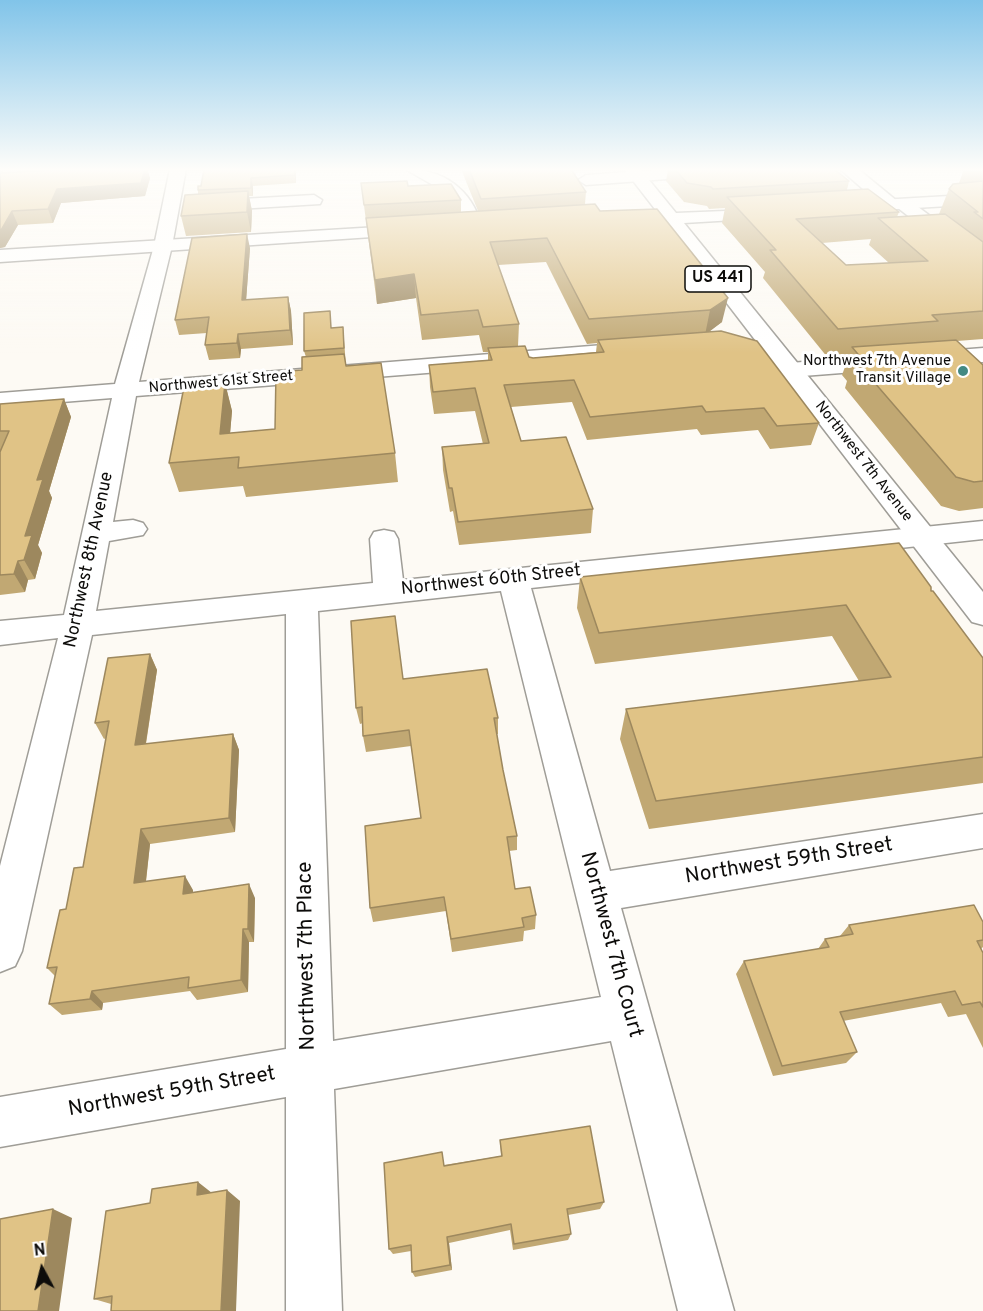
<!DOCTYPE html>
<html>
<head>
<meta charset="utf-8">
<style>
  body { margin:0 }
  #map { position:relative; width:983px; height:1311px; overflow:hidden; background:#fdfaf4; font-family:Overpass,sans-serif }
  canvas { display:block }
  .north { position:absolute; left:12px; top:1239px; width:60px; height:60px; -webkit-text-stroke:4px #fff; paint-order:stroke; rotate:353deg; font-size:16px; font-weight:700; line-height:24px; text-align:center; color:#0d0c0a }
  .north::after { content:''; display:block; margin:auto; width:21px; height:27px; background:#0d0c0a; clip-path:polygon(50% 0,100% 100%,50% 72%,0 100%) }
</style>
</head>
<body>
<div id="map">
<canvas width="983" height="1311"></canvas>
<div class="north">N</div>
</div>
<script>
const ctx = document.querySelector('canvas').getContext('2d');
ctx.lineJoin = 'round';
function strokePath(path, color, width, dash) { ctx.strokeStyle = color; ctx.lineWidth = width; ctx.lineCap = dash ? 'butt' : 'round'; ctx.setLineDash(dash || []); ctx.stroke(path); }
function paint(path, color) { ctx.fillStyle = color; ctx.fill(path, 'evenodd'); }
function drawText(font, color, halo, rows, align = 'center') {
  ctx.font = font + ' Overpass,sans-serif'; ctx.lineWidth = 6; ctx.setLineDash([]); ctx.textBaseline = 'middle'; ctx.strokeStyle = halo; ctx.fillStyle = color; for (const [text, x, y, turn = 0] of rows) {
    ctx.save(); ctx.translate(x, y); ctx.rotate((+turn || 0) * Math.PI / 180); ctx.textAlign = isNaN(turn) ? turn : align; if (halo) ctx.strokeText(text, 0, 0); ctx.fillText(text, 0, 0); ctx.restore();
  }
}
const minor = new Path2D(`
  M170 169H186L172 246 139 382 641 342 649 344 652 349 649 354 641 356 136 396 113 522 133 520 143 523 147 529 143 535 109 541 96 611 373 583 370 539 374 532 384 530 394 532 398 539 403 580 983 521V539L531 588 610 871 983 814V848L621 908 734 1311H678L611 1041 334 1089 342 1311H286V1097L0 1147V1097L286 1049V614L92 635 22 951 15 966 0 972V866L58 638 0 645V621L64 615 112 398 0 407V393L115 384 154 246ZM501 591 601 997 333 1041 318 611Z
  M405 169C444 169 471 189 482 226L479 230H467L460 209 447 193Z
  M669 169H701L703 172 695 177 586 185 578 180 586 175Z
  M840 169H858L897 201 909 200 983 256V271L976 269 898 208 886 209Z
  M314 195 322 200 320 204 205 211 199 210 197 206 199 202 205 201Z
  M983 348V362L790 377 782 375 779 370 782 365 790 363Z`);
const major = new Path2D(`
  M624 169H640L676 213 774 209 777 213 774 217 768 218 684 223 983 592V625L972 622 666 224 613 221 610 217 613 213 619 212 658 213Z
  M983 194V204L846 212 840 211 837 207 840 203 846 202Z
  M411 225 417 226 420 230 417 234 0 262V250Z`);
strokePath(minor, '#9f9d97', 3);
strokePath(major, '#9f9d97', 3);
paint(minor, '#fff');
paint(major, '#fff');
paint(new Path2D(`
  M0 169H55L0 172Z
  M66 169H147L150 178 145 196 61 203 53 223 18 225 5 247 0 248V173Z
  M204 169H296V183L253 186V196H249L252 211 251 232 186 236 181 216 198 194V190L201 186Z
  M461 169H571L586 192 585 204 600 211 657 209 722 322 709 331 819 423 811 445 770 449 758 430 701 435 697 429 587 440 572 402 511 407 521 441 593 509 591 533 459 545 453 511 450 512 443 470 442 447 483 444 475 411 434 414 430 387 429 365 488 360V352H483L479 335 422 340 416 298 377 304 361 183 408 186 461 200V212L478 211ZM546 262 587 344 597 343 596 352 533 358 529 357 518 346 519 324 498 265Z
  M668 169H834L849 181 847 190 899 212 897 217 939 214 949 189 959 183 964 169H983V339L957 341 983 365V508L959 511 941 506 845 388 847 381 842 375 849 356 828 358 763 278 765 272 722 223 725 208 709 209 707 206 684 202 666 181ZM871 239 869 245 889 263 846 265 822 243Z
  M250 248 246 300 288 297 291 311 293 345 241 349 240 358 209 360 205 345 207 333 179 335 175 320Z
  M343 327 346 366 395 453 398 482 246 497 243 486 179 492 169 463 225 383 232 411 230 433 275 429 302 370 306 357 304 351 332 328Z
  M64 399 71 417 49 491 52 498 38 545 42 553 35 579 28 580 25 592 0 595V404Z
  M580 577 931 591 983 658V783L649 829 620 739 626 709 859 681 832 636 595 664 577 608Z
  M150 654 157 670 146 744 233 734 239 750 235 832 150 844 146 882 193 890V892L255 898 254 942H249L248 992 197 1000 190 991 103 1003 102 1010 62 1015 49 1004 55 976 47 968 66 909 83 867 106 738 104 739 95 723Z
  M403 679 498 718V734H497L503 770 517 836V850L509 851 515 889 536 915 535 929 524 931 523 941 452 952 446 911 373 922 370 908 421 818 411 746 366 752 363 736V723L360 724 356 708Z
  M983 922V947L981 949 983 953V1048L966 1014 948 1017 941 1003 843 1021 857 1052 846 1063 773 1076 736 974 744 961 818 949 825 939 840 936 849 925Z
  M500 1140 604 1202 600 1209 568 1215 571 1234 568 1240 513 1250 510 1230 449 1243 452 1270 415 1277 412 1272 411 1251 393 1254 389 1249 444 1165 501 1156Z
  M212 1193 240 1201 111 1304 94 1299Z`), '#c1a873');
paint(new Path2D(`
  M145 169H147L150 178 145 196 61 203 53 223 48 209 57 189Z
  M295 169H296V183L295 175Z
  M251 178 253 186V196L251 188Z
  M248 191 252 211 251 232 247 212Z
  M12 211 18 225 5 247 0 248V232Z
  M247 234 250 248 245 315 242 300Z
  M414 274 416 298 377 304 375 280Z
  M288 297 291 311 293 345 290 330Z
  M728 298 722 322 705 335 710 310Z
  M238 334 241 349 240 358 237 343Z
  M225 383 232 411 228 458 220 434Z
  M64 399 71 417 49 491 52 498 38 545 42 553 35 579 24 560 25 536 37 480Z
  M18 561 28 580 25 592 14 574Z
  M150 654 157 670 143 761 135 745Z
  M233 734 239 750 235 832 229 818Z
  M141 829 150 844 144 897 134 883Z
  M185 876 193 890 192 907 183 894Z
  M249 884 255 898 254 942 248 929Z
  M243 929 249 942 248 992 241 980Z
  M92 991 103 1003 102 1010 90 999Z
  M198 1182 212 1193 197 1195Z
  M227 1190 240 1201 236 1311H221Z
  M53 1209 72 1218 59 1311H38Z
  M447 1237 449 1243 452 1270 450 1265Z`), '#9d885e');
const building = new Path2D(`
  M66 169H145L141 183 57 189 48 209 12 211 0 232V173Z
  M204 169H295V175L251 178V188L198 190V186H201Z
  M469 169H571L586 192 481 199Z
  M675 169H834L849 181 713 189 711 187 687 183Z
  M407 181 408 186 451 184 461 200 364 205 361 183Z
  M983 181V219L974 212H978L949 189 953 184Z
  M868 189 899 212 796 219 846 265 928 261 878 218 945 214 983 242V311L932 315 938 321 838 329 770 250H776L727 197Z
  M248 191 247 212 181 216 185 195Z
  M595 204 600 211 657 209 728 298 710 310 589 319 547 238 490 242 519 324 483 327 478 310 421 315 414 274 375 280 366 218Z
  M247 234 242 300 288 297 290 330 238 334 237 343 205 345 209 317 175 320 192 238Z
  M330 311 331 328 343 327 344 348 304 351V313Z
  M721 331 757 341 819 423 777 426 764 408 706 412 702 406 590 417 574 380 504 385 521 441 566 437 593 509 458 522 452 488H449L442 447 489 443 475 388 433 392 429 365 492 360 488 348 525 346 529 357 533 358 604 352 598 340Z
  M956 340 983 365V481L974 482 956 477 855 360 862 359 852 347Z
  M344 354 346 366 381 363 395 453 238 468 239 457 169 463 184 387 225 383 220 434 275 429 276 372 302 370V357Z
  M64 399 37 480 43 479 25 536 32 535 24 560 18 561 14 574 0 575V452L9 431H0V404Z
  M899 543 931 587V591H933L983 658V757L656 801 626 709 891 677 846 605 599 633 580 577Z
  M395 616 403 679 487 669 498 718H494L503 770 517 836 507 837 515 889 530 887 536 915 522 918 524 927 451 939 444 897 370 908 365 826 421 818 409 730 363 736 362 707 356 708 351 621Z
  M150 654 135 745 233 734 229 818 141 829 134 883 185 876 183 894 249 884 248 929H243L241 980 188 988 189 977 92 991 90 999 49 1004 57 967 47 968 60 910 66 909 74 868 83 867 109 721 95 723 108 658Z
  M974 905 983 922V940L977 941 983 953V1007L980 1002 962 1005 955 991 840 1012 857 1052 782 1066 744 961 829 947 825 939 853 934 849 925Z
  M590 1126 604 1202 567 1209 571 1234 514 1244 511 1224 447 1237 450 1265 412 1272 411 1245 389 1249 384 1163 442 1152 444 1166 502 1156 500 1140Z
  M198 1182 197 1195 227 1190 221 1311H111L112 1296 94 1299 106 1211 150 1203 152 1189Z
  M53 1209 38 1311H0V1219Z`);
paint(building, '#e0c386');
strokePath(building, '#9d885e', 1.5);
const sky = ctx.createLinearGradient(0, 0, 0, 353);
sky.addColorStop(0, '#81c4e9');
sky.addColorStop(0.48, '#fefdfa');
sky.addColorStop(1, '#fefdfa00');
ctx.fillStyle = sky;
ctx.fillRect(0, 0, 983, 353);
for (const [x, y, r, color] of [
  [963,371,6,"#438983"]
]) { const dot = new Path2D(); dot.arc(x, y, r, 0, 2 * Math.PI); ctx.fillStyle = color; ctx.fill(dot); strokePath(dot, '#fff', 2); }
drawText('15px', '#0d0c0a', '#fff', [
  ["Northwest 7th Avenue",951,362],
  ["Transit Village",951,379]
], 'right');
drawText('15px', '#0d0c0a', '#fff', [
  ["Northwest 61st Street",221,383,-5],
  ["Northwest 7th Avenue",863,462,52]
]);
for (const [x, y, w] of [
  [718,279,66]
]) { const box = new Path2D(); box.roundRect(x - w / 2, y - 13, w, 26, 4.5); ctx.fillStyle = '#fff'; ctx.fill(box); strokePath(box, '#0d0c0a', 1.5); }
drawText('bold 16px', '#0d0c0a', null, [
  ["US 441",718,279]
]);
drawText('18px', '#0d0c0a', '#fff', [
  ["Northwest 8th Avenue",90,560,-78],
  ["Northwest 60th Street",491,581,-6]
]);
drawText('21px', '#0d0c0a', '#fff', [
  ["Northwest 59th Street",789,862,-9],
  ["Northwest 7th Court",610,945,75],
  ["Northwest 7th Place",308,956,-91],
  ["Northwest 59th Street",172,1093,-10]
]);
</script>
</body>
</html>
